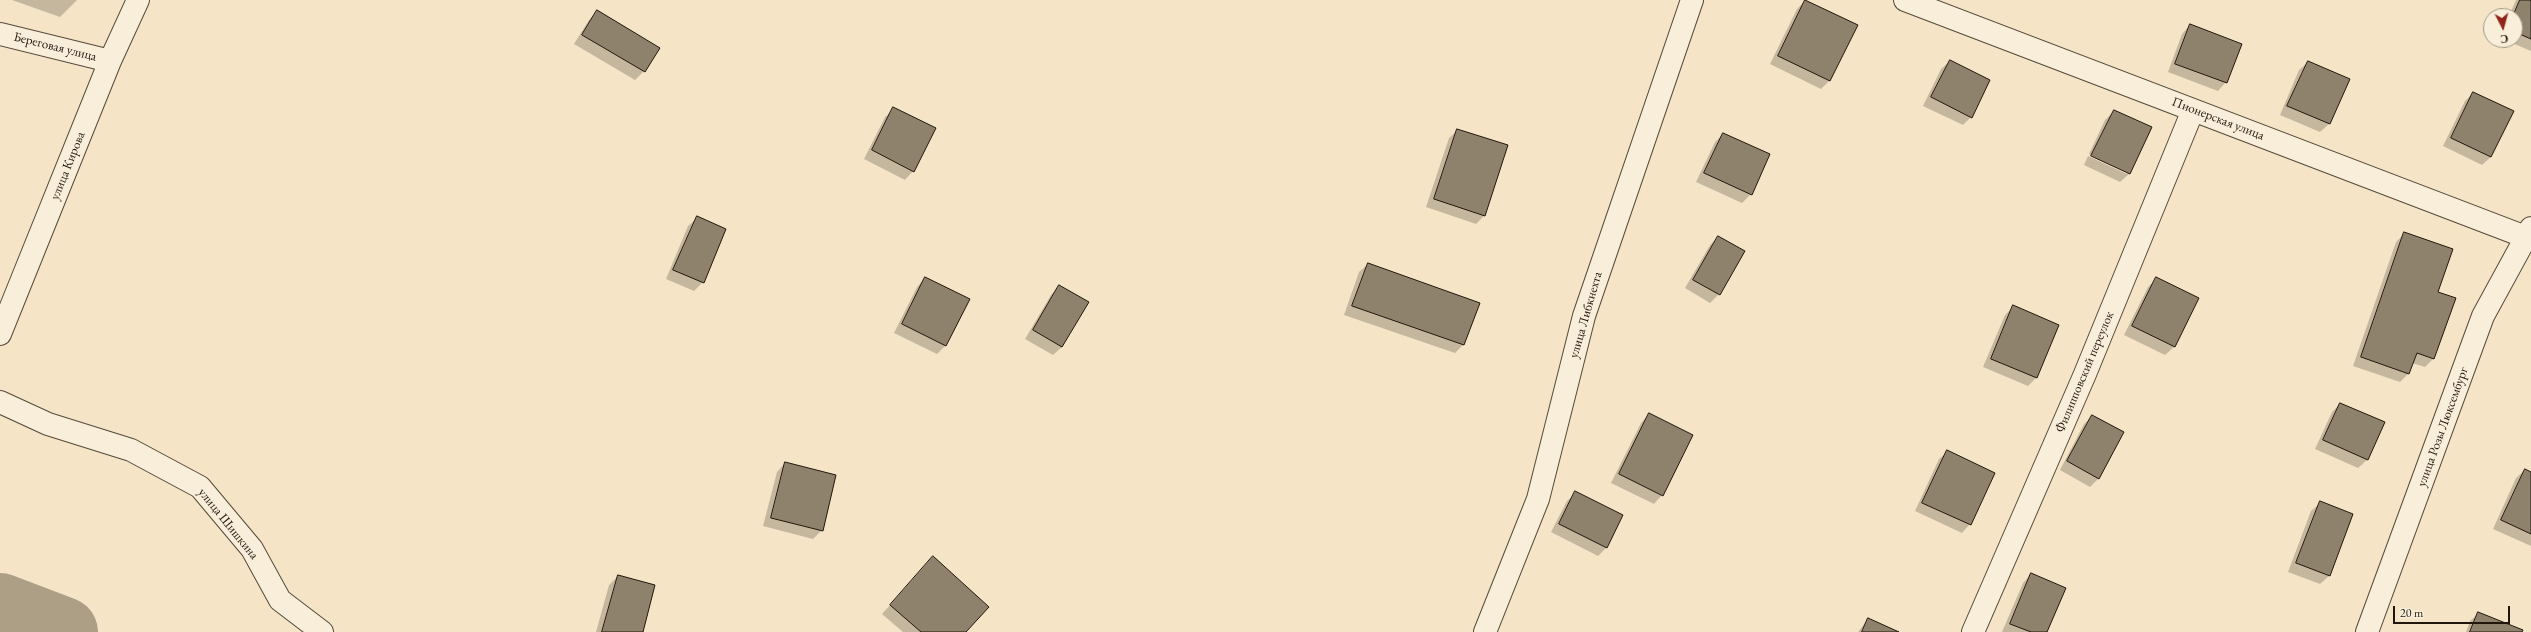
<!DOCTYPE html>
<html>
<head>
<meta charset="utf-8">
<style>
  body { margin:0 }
  #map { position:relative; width:2531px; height:632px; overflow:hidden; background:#f5e5c6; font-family:"EB Garamond",serif }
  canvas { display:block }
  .north { position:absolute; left:2483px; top:8px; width:40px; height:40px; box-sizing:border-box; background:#f8eeda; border:1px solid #a29887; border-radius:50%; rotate:174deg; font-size:11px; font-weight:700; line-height:16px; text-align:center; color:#20160b }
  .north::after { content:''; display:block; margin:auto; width:14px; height:18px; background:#8f2418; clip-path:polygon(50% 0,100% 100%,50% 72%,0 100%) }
  .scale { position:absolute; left:2393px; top:606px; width:117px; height:18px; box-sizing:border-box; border:2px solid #20160b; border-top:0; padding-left:5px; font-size:12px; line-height:14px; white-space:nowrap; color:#20160b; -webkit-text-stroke:3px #f8eeda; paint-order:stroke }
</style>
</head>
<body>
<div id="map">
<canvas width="2531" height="632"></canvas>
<div class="north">С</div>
<div class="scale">20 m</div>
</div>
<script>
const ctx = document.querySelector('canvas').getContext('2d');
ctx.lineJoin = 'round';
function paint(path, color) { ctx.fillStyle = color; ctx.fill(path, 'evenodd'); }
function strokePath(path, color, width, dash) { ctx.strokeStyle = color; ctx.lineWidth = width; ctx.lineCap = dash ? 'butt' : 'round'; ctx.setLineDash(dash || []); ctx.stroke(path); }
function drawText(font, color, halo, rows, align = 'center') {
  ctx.font = font + ' "EB Garamond",serif'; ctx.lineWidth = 3.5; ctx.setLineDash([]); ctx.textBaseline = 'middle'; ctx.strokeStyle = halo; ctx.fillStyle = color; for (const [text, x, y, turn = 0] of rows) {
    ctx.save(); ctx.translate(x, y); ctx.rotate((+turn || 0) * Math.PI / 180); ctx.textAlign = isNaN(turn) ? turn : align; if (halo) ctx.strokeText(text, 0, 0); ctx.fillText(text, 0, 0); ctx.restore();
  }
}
paint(new Path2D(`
  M12 0H77L60 17Z
  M2516 0H2531V51L2505 40H2515V16H2509Z
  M1805 1 1830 80 1821 89 1770 64 1797 9Z
  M597 12 658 48 644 71 635 80 574 44 589 20Z
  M2190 25 2226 82 2218 91 2168 72 2182 34Z
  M1950 61 1971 117 1963 125 1923 106 1941 69Z
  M2308 62 2348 80 2329 124 2320 132 2280 115 2299 70Z
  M2473 93 2491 157 2482 165 2443 146 2465 101Z
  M894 109 913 171 905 180 864 159 885 117Z
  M2114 111 2150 128 2129 174 2120 182 2084 165 2088 156 2127 174V172L2089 154 2105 120Z
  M1458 130 1507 146 1484 216 1476 224 1426 207 1449 138Z
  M1723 134 1751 194 1742 203 1696 182 1715 142Z
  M697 218 703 282 694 291 666 279 688 226Z
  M2405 233 2437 293 2454 299 2433 359 2425 367 2412 363 2408 374 2400 382 2353 366 2396 242Z
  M1718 237 1744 252 1719 294 1710 303 1685 288 1710 245Z
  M1368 264 1479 303 1463 345 1455 353 1344 315 1359 272Z
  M925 278 946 345 937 354 894 333 917 287Z
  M2156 279 2197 298 2174 347 2165 355 2124 335 2148 287Z
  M1059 286 1062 347 1053 355 1025 339 1051 295Z
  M2013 307 2036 378 2028 386 1983 367 2005 315Z
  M2340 404 2383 423 2367 460 2358 468 2315 449 2332 412Z
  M1649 414 1662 495 1654 504 1611 483 1641 423Z
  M2092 416 2099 478 2090 487 2060 470 2084 424Z
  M1948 451 1970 524 1962 533 1915 511 1939 459Z
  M785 463 822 530 813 539 763 526 777 472Z
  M2525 470 2531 473V546L2493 529 2516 478Z
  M1576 493 1622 516 1606 548 1598 556 1551 532 1567 501Z
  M2320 503 2352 515 2329 576 2320 584 2288 572 2311 511Z
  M925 566 965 632H903L882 614Z
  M2031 574 2046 632H2002L2023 583Z
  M618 576 642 632H596L609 585Z
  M2479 613 2521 632H2466L2470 621Z
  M1868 619 1897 632H1858Z`), '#0003');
strokePath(new Path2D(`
  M0 608 63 632`), '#ad9f86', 70);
const building = new Path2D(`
  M1805 0 1858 25 1830 81 1778 56Z
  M2520 0H2531V39L2515 32 2513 16Z
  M597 10 660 48 645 72 582 35Z
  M2190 24 2242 44 2227 83 2175 64Z
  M1950 60 1990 80 1972 118 1931 97Z
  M2308 61 2350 79 2330 124 2287 106Z
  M2473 92 2514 111 2491 157 2451 138Z
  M893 107 936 128 914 172 872 150Z
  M2114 110 2152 127 2130 174 2091 156Z
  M1457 129 1508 145 1485 216 1434 199Z
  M1723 133 1770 154 1752 195 1704 173Z
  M697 216 726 229 704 283 673 270Z
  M2404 232 2453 249 2438 292 2456 298 2434 359 2417 353 2409 374 2361 357Z
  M1718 236 1745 251 1720 295 1693 280Z
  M1368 263 1480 303 1464 345 1352 306Z
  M925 277 970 299 946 346 902 324Z
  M2156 277 2199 298 2175 347 2132 326Z
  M1059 285 1089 302 1062 347 1033 330Z
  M2013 305 2059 325 2037 378 1991 359Z
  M2340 403 2385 422 2368 460 2323 440Z
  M1649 413 1693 435 1663 496 1619 474Z
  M2092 415 2124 432 2099 479 2067 461Z
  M1947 450 1995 473 1971 525 1922 503Z
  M785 462 836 475 823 531 771 518Z
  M2525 469 2531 472V534L2501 520Z
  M1575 491 1623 515 1607 548 1559 524Z
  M2320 501 2353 514 2330 576 2296 563Z
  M933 556 989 607 966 632H921L890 605Z
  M2031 573 2066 588 2047 632H2031L2010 624Z
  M618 575 655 585 643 632H602Z
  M2478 612 2523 630 2522 632H2470Z
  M1868 618 1899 632H1862Z`);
paint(building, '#8f826c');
strokePath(building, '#20160b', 1);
const minor = new Path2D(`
  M1905 0 2531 239
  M0 34 110 61
  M0 334 110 61 138 0
  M0 402 48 424 131 450 200 487 252 549 280 600 322 632
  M1485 632 1538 499 1584 316 1692 0
  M1973 632 2085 374 2193 110
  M2367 632 2483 316 2531 228`);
strokePath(minor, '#554a3a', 24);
strokePath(minor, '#f8eeda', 22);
drawText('13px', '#20160b', '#f8eeda', [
  ["Береговая улица",55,47,14],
  ["Пионерская улица",2218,119,21],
  ["улица Кирова",68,166,-68],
  ["улица Либкнехта",1586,315,-74],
  ["Филипповский переулок",2085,372,-67],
  ["улица Розы Люксембург",2443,427,-70],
  ["улица Шишкина",228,524,51]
]);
</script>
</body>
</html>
